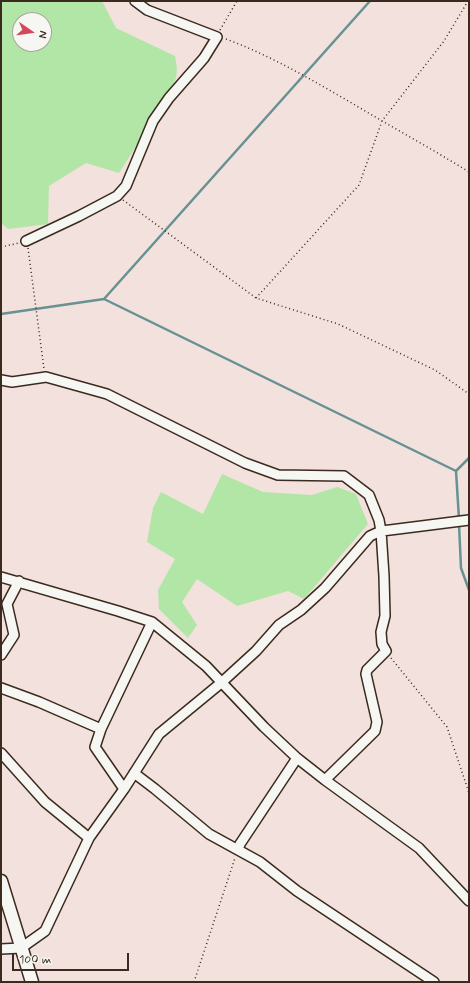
<!DOCTYPE html>
<html>
<head>
<meta charset="utf-8">
<style>
  body { margin:0 }
  #map { position:relative; width:470px; height:983px; overflow:hidden; background:#f2e1dc; font-family:Mynerve,sans-serif }
  canvas { display:block }
  .frame { position:absolute; inset:0; border:2px solid #3b2a1e; pointer-events:none }
  .north { position:absolute; left:12px; top:12px; width:40px; height:40px; box-sizing:border-box; background:#f6f6f2; border:1px solid #aba49d; border-radius:50%; rotate:103deg; font-size:11px; font-weight:700; line-height:16px; text-align:center; color:#3b2a1e }
  .north::after { content:''; display:block; margin:auto; width:14px; height:18px; background:#d1495b; clip-path:polygon(50% 0,100% 100%,50% 72%,0 100%) }
  .scale { position:absolute; left:12px; top:953px; width:117px; height:18px; box-sizing:border-box; border:2px solid #3b2a1e; border-top:0; padding-left:5px; font-size:12px; line-height:14px; white-space:nowrap; color:#3b2a1e; -webkit-text-stroke:3px #f6f6f2; paint-order:stroke }
</style>
</head>
<body>
<div id="map">
<canvas width="470" height="983"></canvas>
<div class="frame"></div>
<div class="north">N</div>
<div class="scale">100 m</div>
</div>
<script>
const ctx = document.querySelector('canvas').getContext('2d');
ctx.lineJoin = 'round';
function paint(path, color) { ctx.fillStyle = color; ctx.fill(path, 'evenodd'); }
function strokePath(path, color, width, dash) { ctx.strokeStyle = color; ctx.lineWidth = width; ctx.lineCap = dash ? 'butt' : 'round'; ctx.setLineDash(dash || []); ctx.stroke(path); }
paint(new Path2D(`
  M1 1H102L116 28 175 56 177 68 176 78 169 95 119 173 86 163 49 186 48 224 8 229 1 223ZM20 20H44V44H20Z
  M222 474 263 492 312 495 337 487 356 494 368 524 304 599 288 591 237 606 197 579 182 602 197 625 188 638 159 609 158 590 175 559 147 542 153 508 161 492 203 514Z`), '#b2e6a7');
strokePath(new Path2D(`
  M104 299 456 471 459 519
  M1 314 104 299 370 1
  M456 471 469 458
  M459 524 461 568 469 590`), '#679192', 2.5);
const minor = new Path2D(`
  M26 241 79 216 117 196 126 186 153 121 169 98 204 58 217 37 147 10 135 1
  M1 380 12 382 46 377 107 394 245 463 278 475 344 476 369 495 379 520 381 531 384 576 385 616 381 632 382 644 386 651 367 670 366 674 377 722 375 731 325 780
  M1 577 118 611 152 622 206 666 264 727 297 758 325 780 419 848 469 901
  M1 655 14 635 7 604 19 581
  M1 688 39 702 101 729
  M1 753 45 802 89 838
  M134 773 155 789 209 834 260 862 297 891 434 982
  M124 789 95 747 101 729 152 622
  M238 850 240 844 297 758
  M1 949 21 948 45 931 89 838 124 789 159 734 221 683 256 651 279 625 301 610 325 588 370 536 381 531 390 530 469 520`);
const secondary = new Path2D(`
  M1 881 32 982`);
strokePath(minor, '#3b2a1e', 12);
strokePath(secondary, '#3b2a1e', 15);
strokePath(new Path2D(`
  M220 30 237 1
  M226 39C277 58 324 87 372 115 404 134 437 152 469 172
  M123 200 256 298 338 324 435 370 469 394
  M1 247 19 243
  M28 248 44 369
  M256 298 359 185 382 121 444 41 468 1
  M391 658 447 727 469 793
  M194 982 235 858`), '#3b2a1e', 1.5, [1, 3]);
strokePath(minor, '#f6f6f2', 9);
strokePath(secondary, '#f6f6f2', 12);
</script>
</body>
</html>
